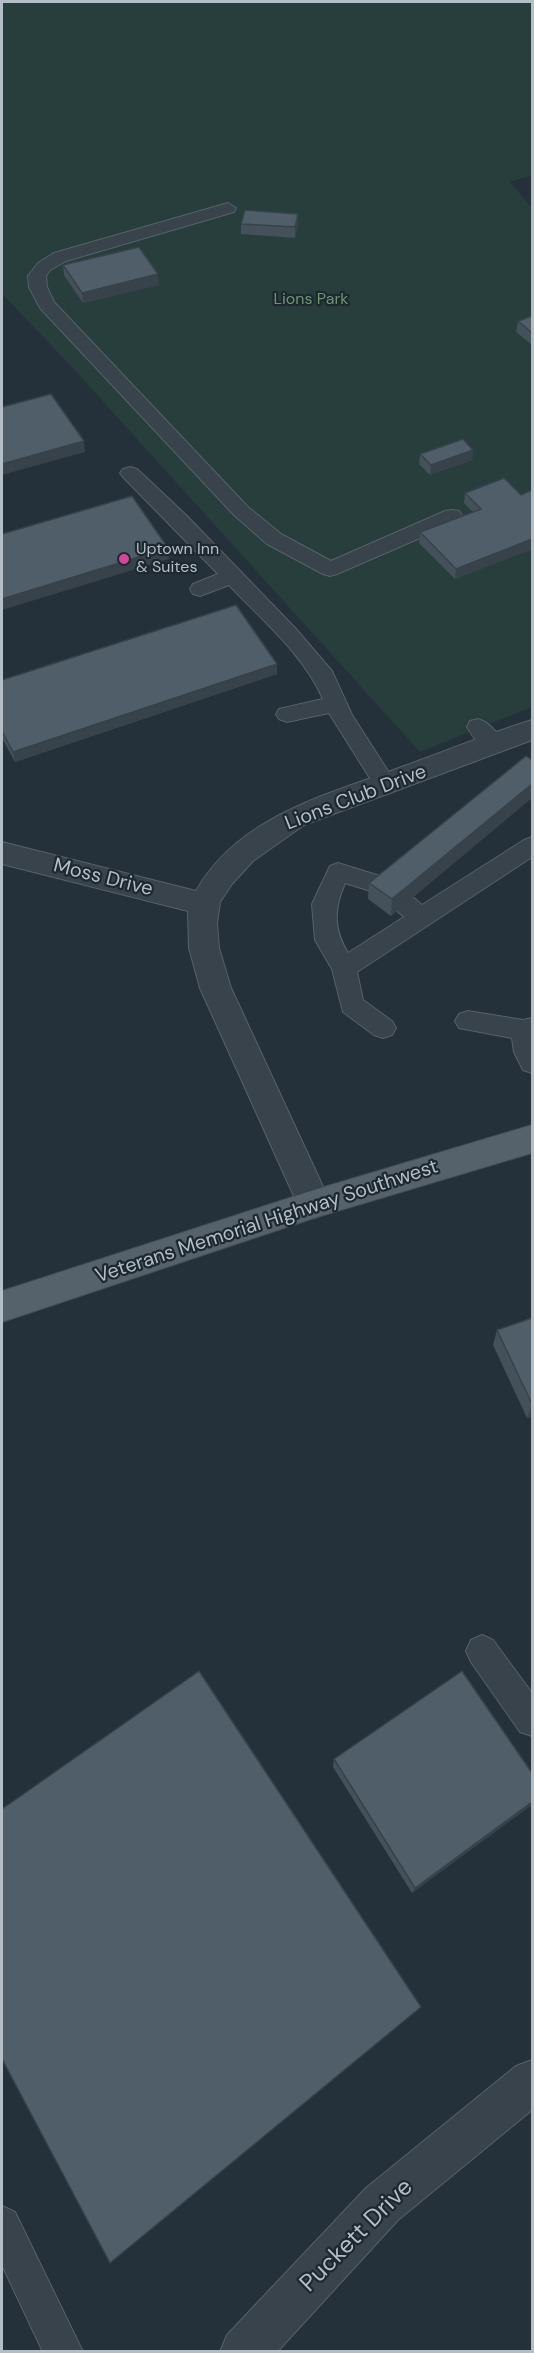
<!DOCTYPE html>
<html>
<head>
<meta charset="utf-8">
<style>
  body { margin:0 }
  #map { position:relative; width:534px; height:2353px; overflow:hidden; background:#24313b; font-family:"DM Sans",sans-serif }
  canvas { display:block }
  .frame { position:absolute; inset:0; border:3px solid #b3bec7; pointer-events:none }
</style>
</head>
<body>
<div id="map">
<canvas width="534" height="2353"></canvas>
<div class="frame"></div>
</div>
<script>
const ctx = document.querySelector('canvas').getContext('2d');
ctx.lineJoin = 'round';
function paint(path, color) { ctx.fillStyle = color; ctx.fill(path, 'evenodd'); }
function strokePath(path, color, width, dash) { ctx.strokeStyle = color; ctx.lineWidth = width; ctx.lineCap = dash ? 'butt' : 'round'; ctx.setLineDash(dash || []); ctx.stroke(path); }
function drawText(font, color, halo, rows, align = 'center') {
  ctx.font = font + ' "DM Sans",sans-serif'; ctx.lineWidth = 4.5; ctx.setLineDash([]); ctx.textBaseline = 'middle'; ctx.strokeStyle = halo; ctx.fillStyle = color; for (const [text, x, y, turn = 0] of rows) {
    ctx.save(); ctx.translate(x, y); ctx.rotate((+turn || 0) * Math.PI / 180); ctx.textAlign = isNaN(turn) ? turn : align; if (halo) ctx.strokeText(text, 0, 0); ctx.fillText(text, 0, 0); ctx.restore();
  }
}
paint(new Path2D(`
  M2 2H532V175L510 182 532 208V707L420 752 71 366 2 294Z`), '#273e3c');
const lane = new Path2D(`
  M228 203 236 208 234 212 66 261 50 270 46 276 47 287 54 302 248 507 281 534 331 561 445 511 452 510 459 511 462 516 459 521 337 574 330 576 323 574 267 544 234 515 40 308 29 287 28 276 38 263 54 253Z
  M130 467 137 469 186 515 296 629 332 671 352 715 397 785 394 791 386 793 378 791 329 713 287 722 279 719 276 714 279 709 323 699C304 655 262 620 229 585L200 596 193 594 190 589 193 584 218 574 123 477 120 473 123 469Z
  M478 719C490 723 499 734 505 745L502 751C485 756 475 740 467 727L470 721Z
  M532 837V857L357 972 363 1000 392 1021 396 1028 392 1035 383 1038 374 1035 343 1012 332 969 315 940 312 904 330 866 338 863 393 880 422 905 524 840ZM345 883 377 893 404 917 348 953C333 929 334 908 345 883Z
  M468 1011 523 1020 532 1018V1073L523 1070 514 1052 512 1038 459 1028 455 1021 459 1014Z
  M482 1635 493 1640 532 1693V1736L520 1732 471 1662 466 1651 471 1640Z
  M2 2206 15 2212 83 2352H43L2 2265Z`);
const street = new Path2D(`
  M532 720V740L304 825 253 861 232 884 220 902 217 923 219 948 231 988 331 1204 326 1214 314 1218 302 1214 200 988 189 948 188 911 2 864V842L196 891C240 814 331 794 407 765 449 750 490 733 532 720Z
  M532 2060V2110L398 2220 277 2352H220L227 2335 366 2188 516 2066Z`);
const primary = new Path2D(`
  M532 1125V1153L314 1218 2 1322V1291L314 1190Z`);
strokePath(lane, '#566169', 2);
strokePath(street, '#566169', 2);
strokePath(primary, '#414c54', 2);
paint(lane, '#38434b');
paint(street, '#38434b');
paint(primary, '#56626b');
paint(new Path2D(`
  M241 224H298L295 238 241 234Z
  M63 265 159 285 83 303 64 275Z
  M532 316V345L516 332 518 321Z
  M473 450 472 460 430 475 419 464 420 454Z
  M532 490V549L455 579 419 543 420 532 473 512 464 503 465 493 521 495Z
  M277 674 15 762 2 738V680Z
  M526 756 391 916 368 899 369 883Z
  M532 1318V1417L527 1418 493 1345 497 1330Z
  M334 1759 532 1773 412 1893 333 1767Z`), '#44515a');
paint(new Path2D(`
  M298 214V224L295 238V227Z
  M158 274 159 285 83 303 82 293Z
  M84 441 85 452 2 475V464Z
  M473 450 472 460 430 475 431 465Z
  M532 539V549L455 579 456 569Z
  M168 548 169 559 2 610V599Z
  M277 664V674L15 762 13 752Z
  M532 784V798L391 916 392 899Z
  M532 1404V1417L527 1418Z
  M532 1802V1805L412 1893 415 1888Z`), '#37424a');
const building = new Path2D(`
  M245 210 298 214 295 227 241 224Z
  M139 247 158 274 82 293 63 265Z
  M532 316V333L518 321Z
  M51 394 84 441 2 464V407Z
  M463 439 473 450 431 465 420 454Z
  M504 478 521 495 532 490V539L456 569 420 532 481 509 465 493Z
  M132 496 168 548 2 599V534Z
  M236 605 277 664 13 752 2 731V680Z
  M526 756 532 760V784L392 899 369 883Z
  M532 1318V1404L497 1330Z
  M199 1671 421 2007 110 2263 2 2059V1809Z
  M462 1671 532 1773V1802L415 1888 334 1759Z`);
paint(building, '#4f5e69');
strokePath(building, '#37424a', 1.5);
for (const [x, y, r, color] of [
  [124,559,6,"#d1479c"]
]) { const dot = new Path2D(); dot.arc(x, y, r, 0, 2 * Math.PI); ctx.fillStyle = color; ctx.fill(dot); strokePath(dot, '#1d2830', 2); }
drawText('16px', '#6c976f', '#1d2830', [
  ["Lions Park",311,300]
]);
drawText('16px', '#b3bec7', '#1d2830', [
  ["Uptown Inn",136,550],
  ["& Suites",136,568]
], 'left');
drawText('20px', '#b3bec7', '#1d2830', [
  ["Lions Club Drive",356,798,-21],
  ["Moss Drive",103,878,14],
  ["Veterans Memorial Highway Southwest",267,1222,-18]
]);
drawText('24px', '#b3bec7', '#1d2830', [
  ["Puckett Drive",357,2236,-45]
]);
</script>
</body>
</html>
